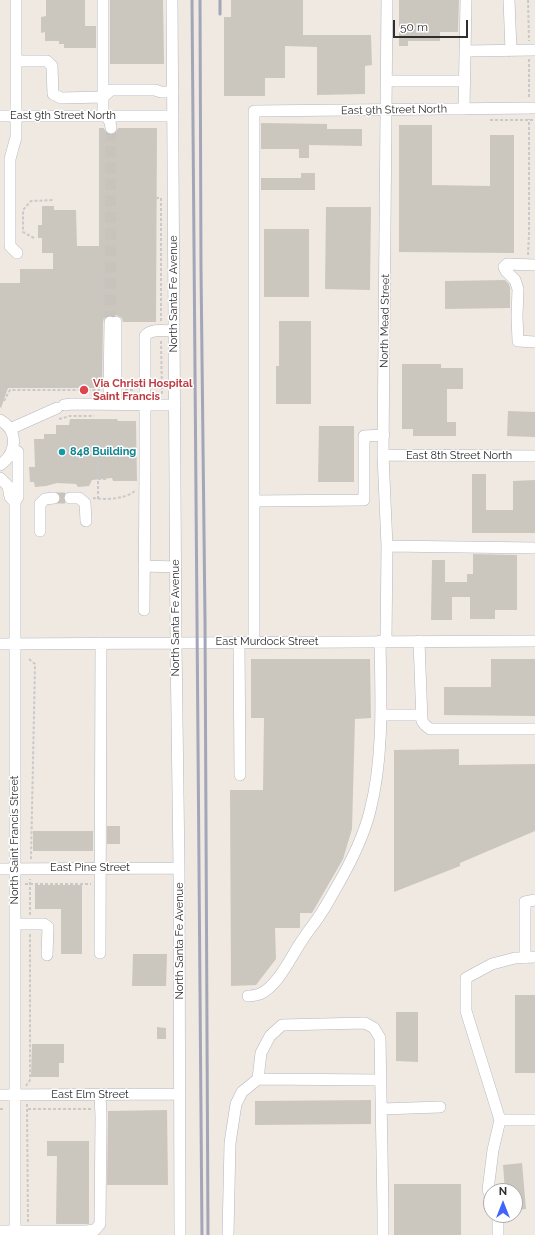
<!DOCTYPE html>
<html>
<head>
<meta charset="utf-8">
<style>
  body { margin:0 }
  #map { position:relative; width:535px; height:1235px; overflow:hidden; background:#efe9e1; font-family:Raleway,sans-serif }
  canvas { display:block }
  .north { position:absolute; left:483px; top:1183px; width:40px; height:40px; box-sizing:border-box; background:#fff; border:1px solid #ababab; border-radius:50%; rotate:0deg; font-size:11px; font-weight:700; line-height:16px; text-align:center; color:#2e2e2e }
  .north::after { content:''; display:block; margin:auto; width:14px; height:18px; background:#4264fb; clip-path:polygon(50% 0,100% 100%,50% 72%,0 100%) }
  .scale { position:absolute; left:393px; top:20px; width:75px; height:18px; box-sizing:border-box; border:2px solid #2e2e2e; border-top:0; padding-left:5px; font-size:12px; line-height:14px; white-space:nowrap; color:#2e2e2e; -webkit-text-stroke:3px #fff; paint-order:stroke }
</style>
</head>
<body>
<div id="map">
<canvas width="535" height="1235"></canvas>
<div class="north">N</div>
<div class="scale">50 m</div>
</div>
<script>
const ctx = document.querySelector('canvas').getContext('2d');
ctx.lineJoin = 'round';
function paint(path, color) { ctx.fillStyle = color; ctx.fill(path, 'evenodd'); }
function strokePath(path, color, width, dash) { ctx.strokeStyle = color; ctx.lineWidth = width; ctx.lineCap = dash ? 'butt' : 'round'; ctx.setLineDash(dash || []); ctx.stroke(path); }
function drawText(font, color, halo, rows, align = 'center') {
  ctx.font = font + ' Raleway,sans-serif'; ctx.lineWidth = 3; ctx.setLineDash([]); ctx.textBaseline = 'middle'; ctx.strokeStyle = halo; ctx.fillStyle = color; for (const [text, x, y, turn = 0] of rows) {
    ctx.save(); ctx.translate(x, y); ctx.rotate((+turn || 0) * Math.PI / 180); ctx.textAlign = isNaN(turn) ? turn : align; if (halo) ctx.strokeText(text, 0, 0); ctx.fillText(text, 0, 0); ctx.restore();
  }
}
paint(new Path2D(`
  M46 0H85V26H96V48H64V44H59V41H45V32L41 33V17L46 16Z
  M110 0H163L164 64H110Z
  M231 0H303V35H371L372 65 365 66V94L317 95V47L285 46V78H265V96H224V17H231Z
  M399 0H459L458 32H440V41H408V46H399Z
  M261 123 327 124V129H362V146L309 145V158H299V149H261Z
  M399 125H432V185L490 186V135H514V253L399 252Z
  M99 128H104L106 133 112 135 116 133 118 128H157L156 322H123L122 318 116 315 107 316 104 318 103 322 102 388H8L1 408 0 407V283H20V269H53V253H42V238H38V225H42V206H54V210H76L77 246H99Z
  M301 173H315V190H261V178H301Z
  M326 207H371L370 290 325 289Z
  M264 229H309V297H264Z
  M505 280 509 284 510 288V308L445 309V281Z
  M279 321H311V404H276V366H279Z
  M402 364H441V368H463V389H447V422H456V436H413V429H402Z
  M508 411 535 412V437L507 436Z
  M70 419H117L118 421H136L137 481H113L112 478 92 480 89 486 78 487 76 484 57 483 46 486 35 487 34 482H30L29 467H35L34 439H44V434H56V425H69Z
  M319 426H354V482H318Z
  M472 474H486V510H513V481L535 480V533H472Z
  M473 554 517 555V610H495V619H470V597H452V620H431L432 560H445V582H467V574H473Z
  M251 659H370L371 718 355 719 352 829 343 859 312 913H300V928H275L276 959 256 985 231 986 230 790H263L264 718H251Z
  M491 659H535V716L444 715V687H491Z
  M459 749V765L535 764V831L460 863V866L394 892V750Z
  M107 826H120V844H107Z
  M33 831H93V851H33Z
  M35 885H82V954H61V909H35Z
  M133 954H167L166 986H132Z
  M515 995H535V1073H515Z
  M396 1012H418V1062L396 1061Z
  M157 1027 166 1028V1039H157Z
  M32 1044H64V1063H59V1077H31Z
  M371 1100V1124L255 1125V1101Z
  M167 1110 168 1185H107L108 1111Z
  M47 1141H89V1224H56L57 1156H47Z
  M522 1163 526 1209 515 1210V1191H505L503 1165Z
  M394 1184H461V1235H394Z`), '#cbc7bf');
strokePath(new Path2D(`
  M110 322 111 128
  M54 498H70`), '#c8c4bd', 11, [11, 5.5]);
const minor = new Path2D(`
  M16 0V137L10 159V246L17 253
  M103 0V116
  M172 0 176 643 179 868 180 1235
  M509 0 511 51
  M465 51 535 50
  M16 61H47L52 66 53 94 61 98 103 97 111 90H155L161 92H173
  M387 81H464
  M464 109 466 0
  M0 116H173
  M106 116 110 122 111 128
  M535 265 507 264 504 267 506 271 515 280 518 289 517 316 518 341 535 342
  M110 322 109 394 111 396 113 397 116 395V322
  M64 405 72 404 175 405
  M0 420C19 431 17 453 0 465
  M10 429 57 408
  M13 449 18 452V497L15 502V531C16 765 15 1000 15 1235
  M383 455 535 456
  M0 478 8 486 10 497 15 502
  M70 498H79L85 503 86 521
  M254 501 364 500V436L384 435
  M40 531V504L45 499 54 498
  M387 546 535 548
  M144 566 176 567
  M144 610 145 466V336C151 328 165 331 174 331
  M386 641 387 546 383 455 387 0
  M419 641 422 721 425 725 430 729H535
  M239 642 240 775
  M254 642V111L535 108
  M0 644 535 641
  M381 715H421
  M0 869 179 868
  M15 924H44L48 927 47 955
  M100 953 101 643
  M525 958V902L535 900
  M248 996C252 996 256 995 260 994 279 985 291 956 303 939 308 931 315 923 320 915 326 906 331 897 336 888 350 864 363 839 370 811 384 756 381 697 380 641
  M381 1080 258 1079 261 1053 270 1036 282 1025 365 1023 374 1028 380 1038 383 1211V1235
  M0 1095 180 1094
  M382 1109 440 1107
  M500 1120 466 1011V978L492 964 515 958 535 957
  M491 1197 488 1190 493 1150 500 1120H535
  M498 1215V1235
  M0 1231H86L95 1230 100 1224 101 1117 100 1095
  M228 1235 230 1143 236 1104 242 1092 258 1079`);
strokePath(minor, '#b4b7c1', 12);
strokePath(new Path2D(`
  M528 0 529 41
  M529 59V99
  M490 120H535
  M156 198H161V321
  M34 238 23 232V210L31 201 54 200
  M528 255 529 233V119
  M161 341 162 395
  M125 390H134
  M4 401 10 390H100
  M59 419 70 416H94
  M98 479H108
  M93 498C106 500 125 499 135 491
  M98 499V446
  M29 659 35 664 31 859
  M25 884H91
  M30 915V879
  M26 1086 30 1080V933
  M27 1104 28 1222
  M0 1109H5
  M28 1109H91`), '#c9c9c9', 2, [3, 2]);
strokePath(minor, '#fff', 11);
strokePath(new Path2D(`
  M192 0 202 1235
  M200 0 201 269 205 620 208 1235
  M220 0V14`), '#a3a6b8', 3);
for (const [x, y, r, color] of [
  [84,390,5,"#e0444e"],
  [62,452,4,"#0f9aa8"]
]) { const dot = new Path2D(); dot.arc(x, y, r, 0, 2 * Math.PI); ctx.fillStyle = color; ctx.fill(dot); strokePath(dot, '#fff', 1.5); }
drawText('11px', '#2e2e2e', '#fff', [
  ["East 9th Street North",394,110,-1],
  ["East 9th Street North",63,116],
  ["North Santa Fe Avenue",174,294,-90],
  ["North Mead Street",385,321,-89],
  ["East 8th Street North",459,456],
  ["North Santa Fe Avenue",176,618,-90],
  ["East Murdock Street",267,642],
  ["North Saint Francis Street",15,840,-90],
  ["East Pine Street",90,868],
  ["North Santa Fe Avenue",180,941,-90],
  ["East Elm Street",90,1095]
]);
drawText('bold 11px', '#be3a42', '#fff', [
  ["Via Christi Hospital",93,384],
  ["Saint Francis",93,397]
], 'left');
drawText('bold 11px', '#0d838f', '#fff', [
  ["848 Building",70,452]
], 'left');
</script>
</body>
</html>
